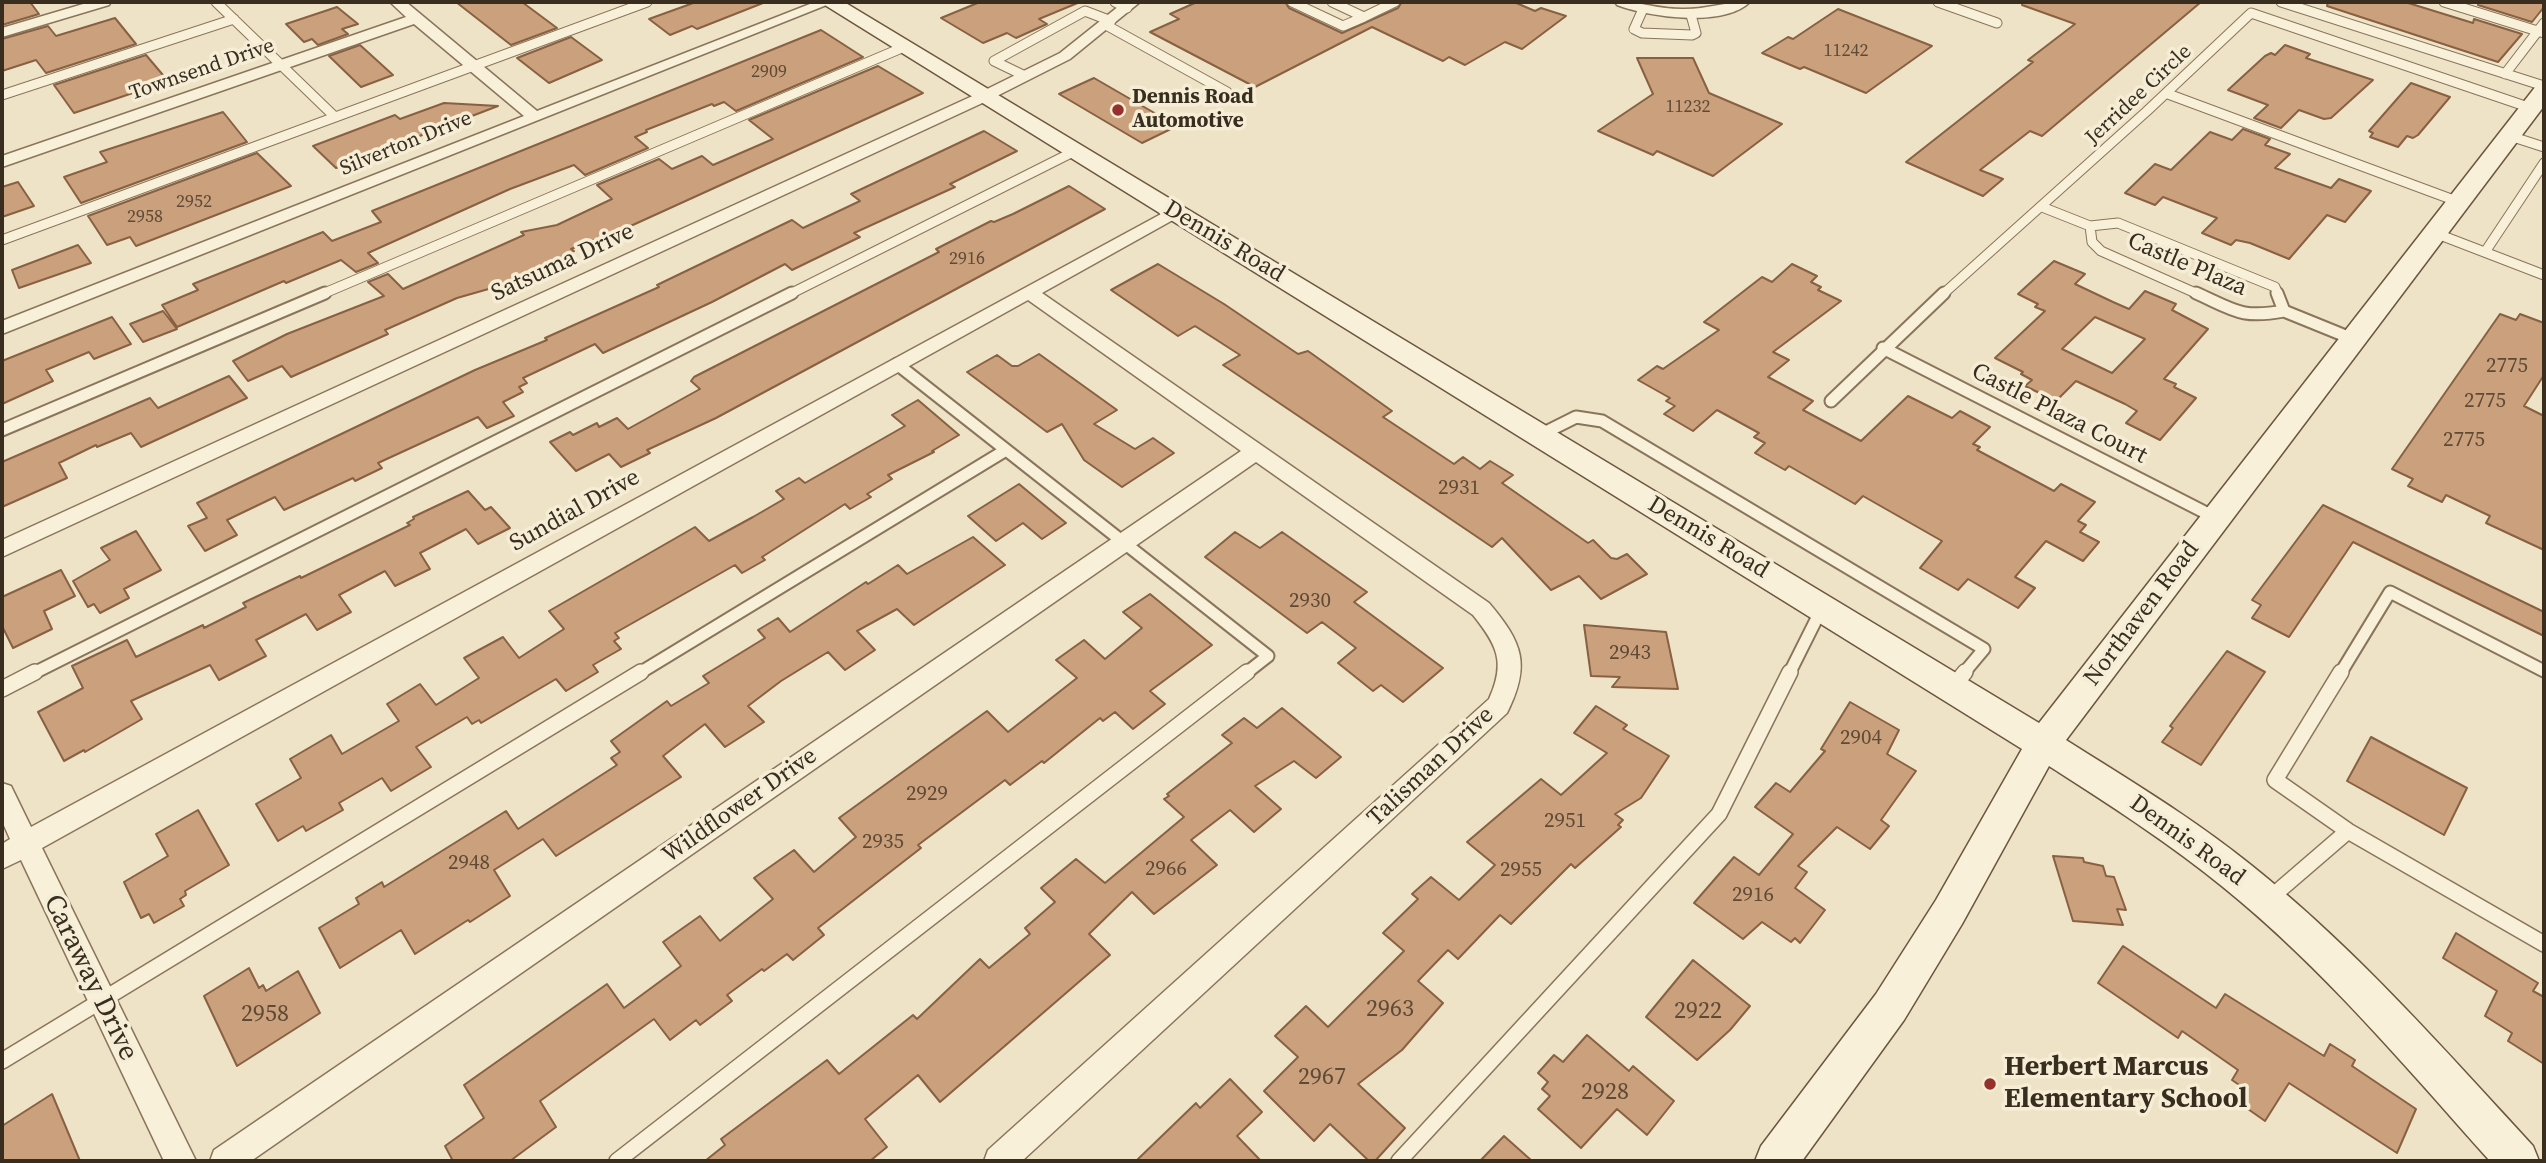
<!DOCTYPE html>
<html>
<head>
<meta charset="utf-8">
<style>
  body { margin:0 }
  #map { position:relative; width:2546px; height:1163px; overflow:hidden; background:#eee3c6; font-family:"Source Serif 4",serif }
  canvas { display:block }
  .frame { position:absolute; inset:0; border:4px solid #392d1f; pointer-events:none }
</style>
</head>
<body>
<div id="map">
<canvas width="2546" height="1163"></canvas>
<div class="frame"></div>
</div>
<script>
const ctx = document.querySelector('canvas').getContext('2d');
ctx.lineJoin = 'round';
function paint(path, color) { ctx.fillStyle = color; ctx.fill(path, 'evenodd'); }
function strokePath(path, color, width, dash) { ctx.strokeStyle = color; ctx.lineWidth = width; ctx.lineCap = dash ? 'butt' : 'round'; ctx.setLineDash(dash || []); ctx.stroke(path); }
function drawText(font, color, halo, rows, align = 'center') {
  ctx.font = font + ' "Source Serif 4",serif'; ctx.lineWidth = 7; ctx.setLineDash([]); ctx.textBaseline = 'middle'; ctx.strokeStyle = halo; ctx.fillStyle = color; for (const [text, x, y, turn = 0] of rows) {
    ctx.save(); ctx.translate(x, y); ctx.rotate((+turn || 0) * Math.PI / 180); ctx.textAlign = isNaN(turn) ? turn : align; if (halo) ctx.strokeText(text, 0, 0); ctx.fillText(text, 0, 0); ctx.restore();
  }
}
const building = new Path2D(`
  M2 2H30L39 14 2 25Z
  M456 2H522L557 28 511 45Z
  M696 2H763V3L697 29 692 26 670 35 649 19Z
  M980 2H1080L1039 19 1047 24 1016 38 1007 33 983 43 941 18Z
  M1197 2H1285L1289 8 1342 33 1398 8 1402 2H1514L1535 11 1541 8 1566 16 1522 49 1505 42 1465 65 1449 57 1443 61 1372 27 1255 87 1150 32 1179 19 1170 14Z
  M2023 2H2201L2042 136 2030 131 1980 170 2003 179 1983 196 1906 162 2033 62 2028 60 2075 24 2022 5Z
  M2328 2H2405L2473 23 2474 19 2522 34 2498 62 2327 6Z
  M2479 2H2544V7L2532 22 2478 5Z
  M337 7 358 24 342 29 348 34 318 45 312 39 304 42 286 24Z
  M1838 9 1932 46 1866 93 1804 67 1800 69 1762 53 1788 37 1793 39Z
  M115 18 136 44 46 73 36 60 2 71V39L48 26 56 36Z
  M821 30 863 57 736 111 724 102 714 106 712 104 646 130 647 132 635 137 648 148 585 175 574 165 510 189 368 253 378 263 356 272 341 260 286 283 284 281 177 327 162 305 198 290 193 284 323 232 332 241 381 222 372 211Z
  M571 37 602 60 549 83 517 58Z
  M360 45 393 75 361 87 329 56Z
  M2285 45 2310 54 2306 58 2373 80 2331 118 2324 119 2299 110 2281 128 2254 118 2268 105 2228 90 2265 56 2271 53 2275 55Z
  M146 55 168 81 74 113 54 85Z
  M1637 58H1693L1709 93 1782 124 1713 176 1657 151 1653 155 1598 131 1653 94Z
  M878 66 923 93 624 229 571 249 574 251 492 288 457 298 385 330 388 334 291 377 282 366 248 381 233 361 287 334 384 296 368 282 388 274 403 289 524 235 521 232 557 225 612 199 597 185 659 159 672 169 702 156 713 165 773 139 749 120Z
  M1094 78 1177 126 1142 143 1059 94Z
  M2411 83 2450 97 2418 135 2413 138 2407 136 2398 147 2370 137 2373 133 2369 131Z
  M444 103 498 106 336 168 313 146 395 115 400 119Z
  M223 112 247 142 81 203 64 177 107 162 100 152Z
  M2243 129 2270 139 2265 145 2290 154 2275 168 2331 188 2339 179 2371 191 2345 222 2327 215 2289 259 2250 243 2236 240 2231 245 2202 233 2217 218 2163 197 2155 205 2125 193 2155 164 2171 170 2210 132 2232 140Z
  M984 131 1017 151 950 184 955 187 854 233 860 237 792 270 785 264 712 302 603 353 595 344 523 378 527 383 519 387 523 392 503 402 514 416 487 428 478 417 378 463 382 468 355 481 353 478 284 510 275 497 227 520 237 535 205 551 188 526 207 518 197 503 475 370 547 340 545 338 659 287 657 285 792 220 803 228 860 201 851 194Z
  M257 153 291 186 136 246 130 237 107 245 88 216Z
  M18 182 34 206 2 217V187Z
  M1069 186 1105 209 716 418 647 450 650 453 621 467 609 454 576 471 550 442 570 432 573 435 597 423 599 427 617 418 628 429 700 389 691 381 694 377 939 252 936 249 991 221 994 222 1013 214Z
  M78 245 91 263 19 288 12 270Z
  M2054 261 2085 274 2075 284 2113 302 2129 309 2145 291 2176 304 2172 310 2208 329 2164 379 2176 384 2174 387 2196 398 2160 440 2126 423 2137 411 2125 404 2076 381 2056 401 2025 386 2032 380 2021 374 2023 372 1995 358 2045 311 2035 307 2038 304 2018 294ZM2095 317 2145 339 2112 373 2062 349Z
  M1158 264 1224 304 1298 354 1308 351 1392 411 1383 417 1454 464 1463 457 1480 469 1490 461 1513 475 1502 483 1588 543 1593 540 1611 558 1617 559 1627 554 1647 574 1601 599 1579 576 1551 590 1502 538 1492 547 1223 365 1240 355 1195 326 1178 336 1111 290Z
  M1792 264 1817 276 1811 282 1821 287 1818 290 1841 301 1773 352 1789 360 1768 377 1813 401 1803 410 1861 441 1908 396 1952 418 1960 411 1990 427 1973 444 1980 447 1977 450 2054 491 2061 484 2095 502 2078 521 2086 525 2080 532 2099 542 2083 561 2046 541 2015 577 2035 588 2018 608 1968 579 1958 590 1920 568 1942 541 1863 496 1855 504 1789 466 1785 470 1755 453 1765 443 1754 437 1759 433 1717 410 1693 431 1664 414 1675 406 1666 401 1670 398 1638 380 1657 366 1663 369 1719 330 1704 322 1762 277 1772 282Z
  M163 311 177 329 143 342 130 324Z
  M2500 314 2516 320 2520 314 2544 323V375L2524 406 2544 416V550L2486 523 2490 516 2446 495 2442 502 2408 486 2413 479 2392 469Z
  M112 317 131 344 94 359 89 352 46 370 53 381 2 404V361Z
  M1039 354 1117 410 1094 424 1135 449 1153 438 1174 453 1122 487 1084 460 1062 424 1047 432 967 372 997 355 1012 366H1018Z
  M229 376 247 398 141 447 131 433 97 447 96 445 59 463 67 478 2 507V462L150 398 158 408Z
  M918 400 959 435 932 451 934 452 888 475 892 479 867 494 871 497 850 509 845 504 762 557 765 560 742 573 735 565 615 633 619 638 614 641 621 649 593 665 598 672 566 691 556 679 481 723 479 720 472 724 467 717 416 747 431 767 391 791 382 778 339 803 343 810 306 831 303 826 278 841 256 804 301 778 290 759 331 735 342 754 399 721 387 704 420 684 436 705 479 678 464 658 503 637 519 658 564 629 549 611 695 527 709 541 753 517 784 499 776 491 799 478 805 483 905 426 892 415Z
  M1019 484 1066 523 1042 539 1023 523 996 541 968 516Z
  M468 491 485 510 491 507 510 528 478 544 466 529 420 553 430 569 395 586 385 571 339 595 351 612 317 630 306 614 256 640 266 656 219 680 210 665 131 701 142 719 85 752 84 750 64 761 38 712 83 688 72 666 127 640 136 657 203 625 204 628 246 607 243 603 300 576 301 578 410 525 407 523 414 519 413 517Z
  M2323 505 2544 612V636L2353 542 2289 637 2252 618 2261 605 2252 600Z
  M136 531 161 570 124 589 129 598 100 613 94 604 88 607 73 581 110 560 101 548Z
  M1235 532 1260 548 1282 532 1367 592 1354 602 1443 668 1403 702 1381 685 1373 691 1338 663 1356 648 1322 622 1307 633 1205 557Z
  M973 537 1005 565 914 625 897 609 857 631 875 650 845 670 828 652 781 681 748 706 764 722 725 747 705 724 663 756 681 777 556 856 543 839 494 870 510 896 470 922 468 920 415 954 401 930 340 968 319 928 359 904 356 898 382 882 384 887 506 811 518 829 617 765 611 758 620 752 611 741 667 701 671 706 709 683 703 676 765 638 758 630 778 618 790 632 866 582 868 584 898 565 907 574Z
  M61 570 75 596 44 611 52 629 13 648 2 626V597Z
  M1150 594 1212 645 1150 691 1165 704 1133 729 1115 712 1103 721 1100 718 1044 763 1042 761 1010 785 1005 780 918 845 921 848 818 928 824 935 793 960 787 954 764 971 762 969 727 995 732 1001 700 1025 696 1020 670 1040 654 1019 540 1101 556 1127 510 1161H453L445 1146 484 1118 464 1085 607 984 624 1008 681 966 663 942 700 916 720 941 773 899 754 878 794 850 814 872 856 837 839 818 987 711 1008 732 1077 678 1056 660 1084 640 1105 659 1142 628 1123 612Z
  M1584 625 1666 632 1678 689 1612 687 1620 677 1591 676Z
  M2227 651 2265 672 2201 765 2162 742 2173 728 2170 726Z
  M1850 702 1899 730 1887 754 1916 771 1881 820 1889 826 1870 849 1837 827 1798 866 1807 872 1795 888 1825 910 1800 943 1795 938 1791 942 1762 922 1743 939 1694 903 1734 857 1759 875 1793 834 1755 807 1776 783 1790 792 1825 751 1821 749Z
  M1596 706 1627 725 1623 729 1669 756 1641 798 1615 814 1623 820 1618 825 1621 827 1575 868 1571 864 1511 924 1500 915 1458 959 1448 950 1418 981 1443 1003 1402 1050 1358 1084 1405 1128 1375 1161H1369L1330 1124 1314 1141 1264 1091 1298 1057 1275 1036 1306 1006 1328 1027 1404 951 1383 933 1418 899 1412 894 1431 877 1459 900 1495 865 1467 842 1541 779 1561 795 1607 753 1574 733Z
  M1282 708 1341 757 1316 778 1294 761 1255 786 1281 809 1254 832 1230 810 1191 840 1217 865 1154 914 1132 892 1089 934 1110 955 940 1102 918 1075 865 1119 887 1147 870 1161H705L725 1145 721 1139 827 1060 839 1074 913 1015 917 1019 980 959 989 968 1030 934 1025 928 1055 902 1041 888 1076 859 1105 883 1184 817 1164 799 1169 796 1167 794 1232 743 1222 735 1244 718 1257 728Z
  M2371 737 2467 788 2444 835 2347 781Z
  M198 810 229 865 185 891 186 895 180 899 184 906 154 923 149 914 141 918 124 882 168 856 156 834Z
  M2053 856 2083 858 2084 862 2103 866 2106 876 2114 877 2126 910 2117 909 2123 925 2073 921Z
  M2456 933 2538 983 2533 991 2544 997V1064L2508 1041 2512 1033 2485 1016 2497 991 2443 958Z
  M2123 946 2216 1008 2225 994 2324 1056 2330 1044 2355 1060 2352 1066 2416 1109 2397 1153 2289 1083 2265 1121 2238 1102 2245 1089 2232 1080 2238 1070 2182 1031 2178 1038 2098 983Z
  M1693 960 1750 1006 1730 1030 1697 1060 1646 1017Z
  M249 968 259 988 263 985 266 991 298 971 320 1013 237 1066 204 996Z
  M1587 1035 1629 1071 1633 1066 1674 1101 1647 1135 1617 1109 1581 1148 1538 1109 1550 1096 1542 1089 1548 1082 1538 1073 1554 1055 1563 1062Z
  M1230 1079 1262 1112 1237 1136 1261 1161H1136L1196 1103 1200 1108Z
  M52 1094 80 1161H2V1126Z
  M1504 1136 1532 1161H1480Z`);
paint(building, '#cba07c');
strokePath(building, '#886042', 2);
const laneFar2 = new Path2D(`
  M216 2 335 117
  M1115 2 1127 8
  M1292 2 1343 26 1364 17
  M1332 2 1364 17 1395 2
  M1938 2 1997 23
  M2281 2 2544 86
  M2444 2 2544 33
  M1643 9 1634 29 1642 33 1692 35 1696 33 1691 15
  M1106 25 1227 92
  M2505 74 2544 23
  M1025 76 994 61 1085 11 1111 21
  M2168 94 2459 202
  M2 95 234 19
  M2510 136 2544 147
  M2042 207 2090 226 2118 223 2275 287 2278 295
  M2090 226 2092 242 2101 251 2200 295
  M2435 233 2544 275
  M2 240 647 2
  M2485 252 2544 163
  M320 295 904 47
  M788 295 1075 151
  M1942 295 2147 111 2251 13 2531 108`);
const laneFar1 = new Path2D(`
  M2196 293C2234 310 2241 319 2284 311
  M2277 293 2284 311 2353 339
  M1883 348 2216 518
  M897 364 1268 656 1245 674
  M1831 401 1944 293
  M2 430 325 293
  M1540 435 1576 417 1602 421 1984 649 1963 674
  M32 674 792 293
  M638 674 1006 450
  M1789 674 1822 608
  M2340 674 2390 592 2544 671`);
const lane = new Path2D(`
  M2341 672 2275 780 2348 831 2544 944
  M1953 687 1965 672
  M2 689 35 672
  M2269 899 2348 831
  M2 1061 641 672
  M617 1161 1247 672
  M1399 1161 1719 814 1790 672`);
const street = new Path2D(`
  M90 2H111L109 5 2 37V28Z
  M390 2H406L537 111 815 2H834L2 334V321L524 116 414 24 2 167V156L406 17Z
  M1124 2H1140L1070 59 991 99 2 557V540L979 93 1060 53Z
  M1615 2C1639 1 1661 10 1685 9 1708 9 1728 1 1750 2 1723 28 1649 17 1617 5Z
  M1174 207 1180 208 1183 212 1180 216 1042 293 1489 603C1523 643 1531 665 1507 713L1022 1161H984L988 1150 1489 699C1506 662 1497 645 1473 615L1256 462 251 1161H210L214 1150 1241 451 1028 300 42 848 196 1161H164L21 860 2 869V844L10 839 2 821V783L11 786 31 827Z`);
const secondary = new Path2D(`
  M820 2H844L2039 723 2536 86 2544 85V106L2066 740C2129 780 2193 818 2251 865 2355 948 2443 1048 2533 1146L2539 1161H2490C2405 1066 2322 967 2223 887 2168 842 2108 804 2049 766L1962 924 1904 1020 1802 1161H1755L1761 1146 1876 994 1936 900 2022 749Z`);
strokePath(laneFar2, '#89755c', 11);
strokePath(laneFar1, '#89755c', 15);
strokePath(lane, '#89755c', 18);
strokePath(street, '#89755c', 3);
strokePath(secondary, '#6b563f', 3);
strokePath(laneFar2, '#f8f0d9', 9);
strokePath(laneFar1, '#f8f0d9', 11);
strokePath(lane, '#f8f0d9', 15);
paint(street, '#f8f0d9');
paint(secondary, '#f8f0d9');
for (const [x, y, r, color] of [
  [1118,110,7,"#972f2c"],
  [1990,1084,7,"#972f2c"]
]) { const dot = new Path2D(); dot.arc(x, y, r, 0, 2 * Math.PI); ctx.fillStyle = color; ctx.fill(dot); strokePath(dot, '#f5edd5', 2.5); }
drawText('18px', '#5e4a36', null, [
  ["11242",1846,51],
  ["2909",769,72],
  ["11232",1688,107],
  ["2952",194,202],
  ["2958",145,217],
  ["2916",967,259]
]);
drawText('21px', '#392d1f', '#f5edd5', [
  ["Townsend Drive",202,70,-19],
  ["Jerridee Circle",2139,95,-43],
  ["Silverton Drive",406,144,-22]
]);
drawText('bold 21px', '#392d1f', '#f5edd5', [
  ["Dennis Road",1132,98],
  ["Automotive",1132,122]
], 'left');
drawText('21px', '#5e4a36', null, [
  ["2775",2507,367],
  ["2775",2485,402],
  ["2775",2464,441],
  ["2931",1459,489],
  ["2930",1310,602],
  ["2943",1630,654],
  ["2904",1861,739],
  ["2929",927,795],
  ["2951",1565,822],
  ["2935",883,843],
  ["2948",469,864],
  ["2966",1166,870],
  ["2955",1521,871],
  ["2916",1753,896]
]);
drawText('24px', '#392d1f', '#f5edd5', [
  ["Dennis Road",1224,242,31],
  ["Satsuma Drive",563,263,-25],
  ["Castle Plaza",2187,265,23],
  ["Castle Plaza Court",2059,414,27],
  ["Sundial Drive",575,511,-29],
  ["Dennis Road",1708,538,31],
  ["Northaven Road",2142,614,-53],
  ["Talisman Drive",1431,767,-43],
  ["Wildflower Drive",740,806,-35],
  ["Dennis Road",2187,841,36]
]);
drawText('24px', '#5e4a36', null, [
  ["2963",1390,1010],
  ["2922",1698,1012],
  ["2958",265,1015],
  ["2967",1322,1078],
  ["2928",1605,1093]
]);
drawText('28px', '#392d1f', '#f5edd5', [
  ["Caraway Drive",90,978,64]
]);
drawText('bold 28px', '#392d1f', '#f5edd5', [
  ["Herbert Marcus",2004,1068],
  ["Elementary School",2004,1100]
], 'left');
</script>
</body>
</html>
